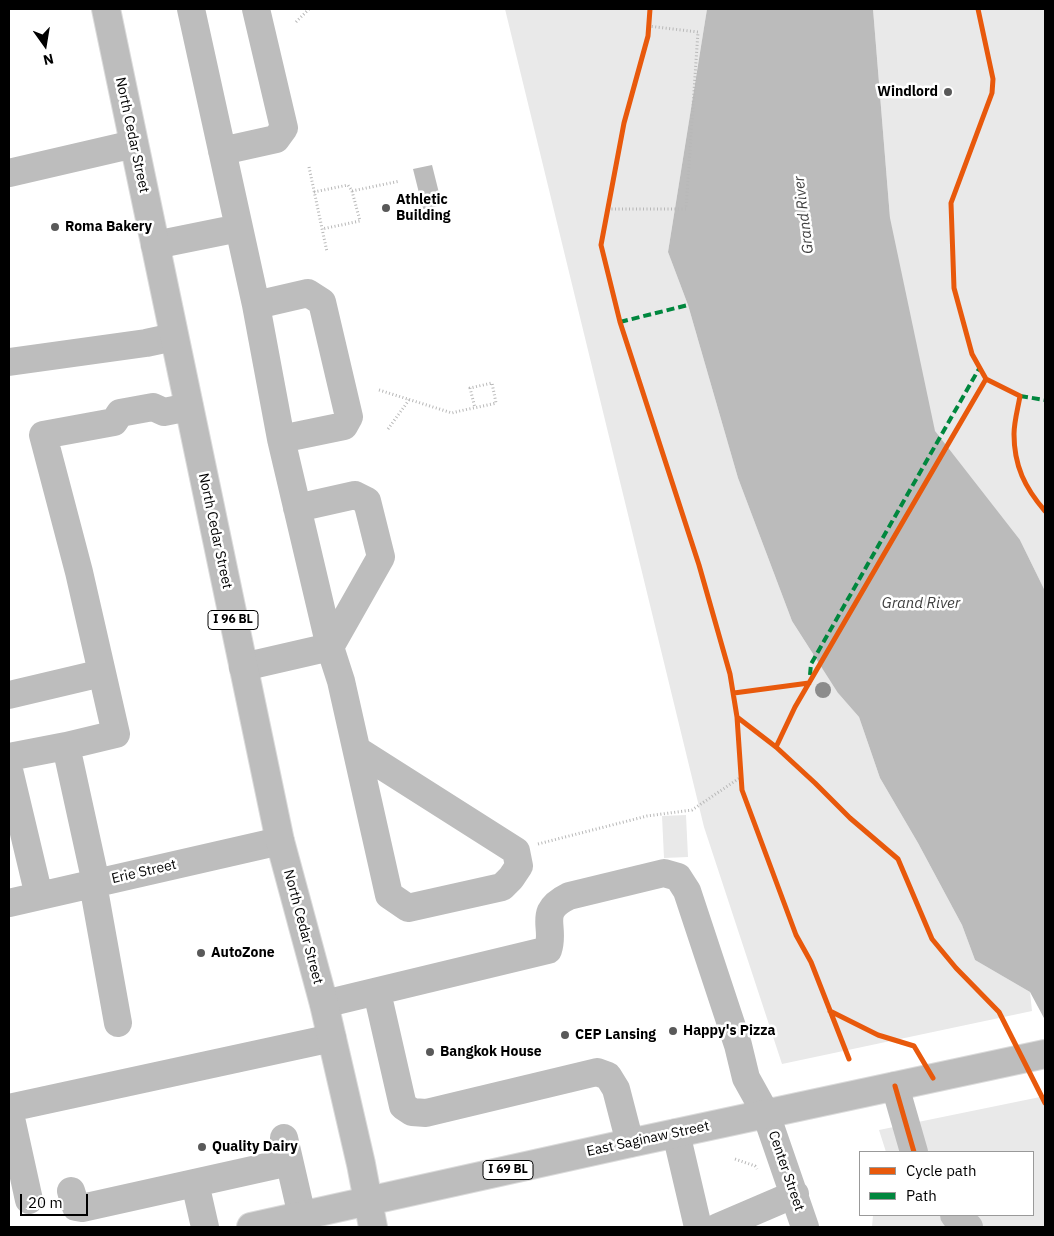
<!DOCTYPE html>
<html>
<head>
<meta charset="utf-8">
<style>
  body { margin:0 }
  #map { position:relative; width:1054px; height:1236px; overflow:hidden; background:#fff; font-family:"IBM Plex Sans",sans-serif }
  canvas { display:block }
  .frame { position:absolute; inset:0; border:10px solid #000; pointer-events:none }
  .legend { position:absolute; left:859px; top:1151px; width:175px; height:65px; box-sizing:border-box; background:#fff; border:1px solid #999; margin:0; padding:6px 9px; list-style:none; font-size:15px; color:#000 }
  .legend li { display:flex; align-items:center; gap:10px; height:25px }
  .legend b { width:25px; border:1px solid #999 }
  .north { position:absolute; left:20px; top:20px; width:50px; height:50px; -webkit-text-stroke:4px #fff; paint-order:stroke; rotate:167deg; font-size:14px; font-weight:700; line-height:20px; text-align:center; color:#000 }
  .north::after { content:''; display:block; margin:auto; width:18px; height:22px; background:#000; clip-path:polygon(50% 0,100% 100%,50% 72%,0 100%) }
  .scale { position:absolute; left:20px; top:1194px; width:68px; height:22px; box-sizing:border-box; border:2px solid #000; border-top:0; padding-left:6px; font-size:15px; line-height:18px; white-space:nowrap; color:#000; -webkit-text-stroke:4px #fff; paint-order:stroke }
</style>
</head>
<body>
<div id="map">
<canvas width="1054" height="1236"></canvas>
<div class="frame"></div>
<ul class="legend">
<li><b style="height:6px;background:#e8590c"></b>Cycle path</li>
<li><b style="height:6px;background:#00873e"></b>Path</li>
</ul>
<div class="north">N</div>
<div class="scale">20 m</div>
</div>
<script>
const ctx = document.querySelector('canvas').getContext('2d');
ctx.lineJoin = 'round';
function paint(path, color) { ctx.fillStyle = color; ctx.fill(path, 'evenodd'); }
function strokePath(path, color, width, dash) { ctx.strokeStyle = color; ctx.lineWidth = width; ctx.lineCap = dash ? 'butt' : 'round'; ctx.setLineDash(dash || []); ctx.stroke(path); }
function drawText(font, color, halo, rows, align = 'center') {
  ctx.font = font + ' "IBM Plex Sans",sans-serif'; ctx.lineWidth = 5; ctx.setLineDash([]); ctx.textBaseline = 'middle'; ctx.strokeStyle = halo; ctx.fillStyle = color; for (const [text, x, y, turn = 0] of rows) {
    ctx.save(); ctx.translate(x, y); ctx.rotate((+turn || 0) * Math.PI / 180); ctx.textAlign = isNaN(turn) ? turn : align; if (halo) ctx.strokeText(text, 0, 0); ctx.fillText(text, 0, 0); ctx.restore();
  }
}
paint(new Path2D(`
  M505 9H707L668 252 688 305 738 478 792 621 813 654 890 218 873 9H1045V591L1020 540 838 693 859 717 880 778 918 843 962 925 975 960 1030 992 1032 1011 782 1064 704 827Z
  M686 815 688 857 664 858 662 816Z
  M1045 1096V1227H872L873 1215H1033V1152H886L879 1130Z`), '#e9e9e9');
paint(new Path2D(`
  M707 9H873L890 218 935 431 1020 540 1045 591V1020L1030 992 975 960 962 925 918 843 880 778 859 717 838 693 792 621 738 478 688 305 668 252Z
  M432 165 442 205 423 209 413 169Z`), '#bbb');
const major = new Path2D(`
  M106 9 280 841 324 1004 361 1164 373 1227
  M251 1227 630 1143 1045 1054`);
strokePath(major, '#dbdbdb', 30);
strokePath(new Path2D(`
  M296 22 309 9
  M309 167 327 252
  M352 191 400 181
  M314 192 348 185 352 191 360 221 322 229
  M608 209H686L698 32 648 26
  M379 390 452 413C466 409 481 407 496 403L492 383 470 388 475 408
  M388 429 409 400
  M538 844 647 816 692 810 741 777
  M735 1159 755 1166 757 1169`), '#b8b8b8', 3, [1, 2.5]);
strokePath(new Path2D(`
  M191 9 256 305 281 439 330 647 341 681 389 895 408 908 502 887 511 878 519 866 516 851 357 750
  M222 151 276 139 284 128 256 9
  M9 173 134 144
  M155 245 239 228
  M256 305 308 293 322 302 349 417 344 426 281 439
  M9 362 146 343 174 337
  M243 667 330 647 381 557 367 501 355 495 297 508
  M9 695 102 673
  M9 757 66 746
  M9 770 39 896
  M96 883 66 746 116 734 79 572 43 435 114 422 120 413 153 407 164 412 189 407
  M93 884 118 1023
  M9 903 280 841
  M377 992 403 1106 412 1112 426 1113 597 1072 608 1076 616 1089 630 1143
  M324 1004 548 950C556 926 536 912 569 896L664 873 678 877 687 891 738 1045 746 1078 766 1114 805 1227
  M895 1086 914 1152
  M9 1108 332 1038
  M9 1109 29 1200
  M676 1133 698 1227
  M284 1138 302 1216
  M195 1183 205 1227
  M71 1191 76 1207 82 1208 289 1162
  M954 1215 961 1224 969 1227
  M718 1227 795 1194`), '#bdbdbd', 28);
strokePath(major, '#bdbdbd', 28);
strokePath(new Path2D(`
  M620 322 688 305
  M1020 396 1045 400
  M810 675 811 664 980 367`), '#00873e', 4, [8, 4]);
strokePath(new Path2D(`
  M650 9 648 36 624 123 601 245 620 322 699 565 730 674 737 717 776 747 815 783 850 818 898 859 932 939 956 968 999 1012 1045 1103
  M978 9 993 79 992 93 951 203 954 288 972 354 986 379 1020 396C1018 408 1014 422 1014 434 1014 466 1025 488 1045 511
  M734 693 809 683
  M737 717 742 790 796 935 811 962 849 1059
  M776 747 795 707 986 379
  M830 1011 878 1035 914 1046 933 1078
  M895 1086 914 1152`), '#e8590c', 5);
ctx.fillStyle = '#8c8c8c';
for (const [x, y] of [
  [823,690]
]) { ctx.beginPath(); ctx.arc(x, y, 8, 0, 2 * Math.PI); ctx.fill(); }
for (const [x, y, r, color] of [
  [948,92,5,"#595959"],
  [386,208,5,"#595959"],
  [55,227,5,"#595959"],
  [201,953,5,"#595959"],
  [673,1031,5,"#595959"],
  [565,1035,5,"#595959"],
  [430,1052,5,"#595959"],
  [202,1147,5,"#595959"]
]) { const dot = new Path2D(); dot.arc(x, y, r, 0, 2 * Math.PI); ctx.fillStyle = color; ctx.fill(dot); strokePath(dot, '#fff', 2); }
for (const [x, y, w] of [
  [233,620,50],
  [508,1170,50]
]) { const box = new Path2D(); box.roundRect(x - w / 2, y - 9.5, w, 19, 4); ctx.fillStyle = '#fff'; ctx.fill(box); strokePath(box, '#000', 1); }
drawText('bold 12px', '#000', null, [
  ["I 96 BL",233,620],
  ["I 69 BL",508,1170]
]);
drawText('bold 14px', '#000', '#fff', [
  ["Windlord",938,92,"right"],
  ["Athletic",396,200],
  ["Building",396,216],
  ["Roma Bakery",65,227],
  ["AutoZone",211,953],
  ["Happy's Pizza",683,1031],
  ["CEP Lansing",575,1035],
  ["Bangkok House",440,1052],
  ["Quality Dairy",212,1147]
], 'left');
drawText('14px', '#000', '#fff', [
  ["North Cedar Street",132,135,78],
  ["North Cedar Street",215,531,78],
  ["Erie Street",144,872,-13],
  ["North Cedar Street",303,927,75],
  ["East Saginaw Street",648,1139,-12],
  ["Center Street",786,1171,71]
]);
drawText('italic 15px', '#3f3f3f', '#fff', [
  ["Grand River",804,215,-97],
  ["Grand River",921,604]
]);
</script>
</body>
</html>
